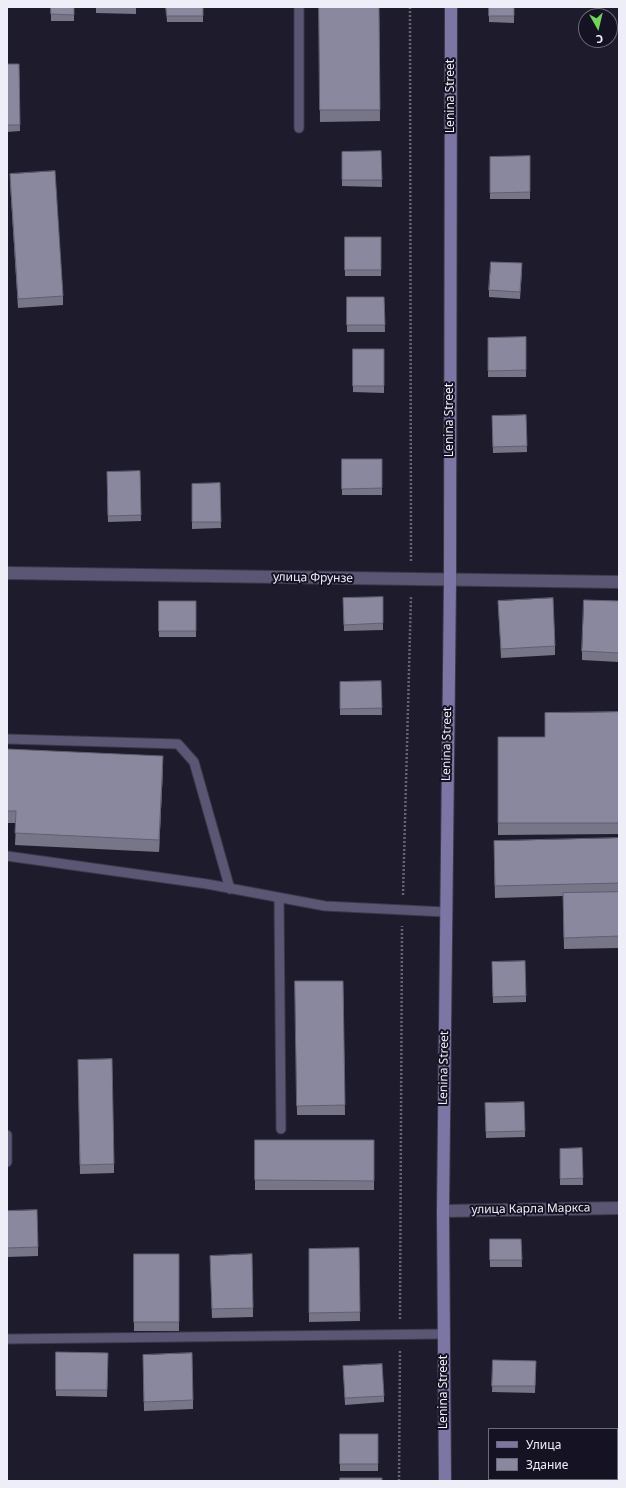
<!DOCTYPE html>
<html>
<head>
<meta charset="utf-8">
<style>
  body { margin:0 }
  #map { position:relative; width:626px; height:1488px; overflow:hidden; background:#1e1c2c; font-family:"Noto Sans",sans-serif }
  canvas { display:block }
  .frame { position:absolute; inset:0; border:8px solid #eeeef9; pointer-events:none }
  .legend { position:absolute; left:488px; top:1428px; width:130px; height:52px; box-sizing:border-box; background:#151323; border:1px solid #6c6b79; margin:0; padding:5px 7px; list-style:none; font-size:12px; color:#eeeef9 }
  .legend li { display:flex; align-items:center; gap:8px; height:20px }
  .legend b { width:20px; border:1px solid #6c6b79 }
  .north { position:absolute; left:578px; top:8px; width:40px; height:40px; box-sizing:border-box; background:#151323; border:1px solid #6c6b79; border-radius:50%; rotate:172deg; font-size:11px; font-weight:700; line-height:16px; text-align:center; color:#eeeef9 }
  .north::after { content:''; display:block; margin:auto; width:14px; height:18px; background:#73d25c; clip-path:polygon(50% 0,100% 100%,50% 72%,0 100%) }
</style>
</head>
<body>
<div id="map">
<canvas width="626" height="1488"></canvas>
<div class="frame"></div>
<ul class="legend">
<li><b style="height:5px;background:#7c76a5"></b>Улица</li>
<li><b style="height:11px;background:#8a889e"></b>Здание</li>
</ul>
<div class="north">С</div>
</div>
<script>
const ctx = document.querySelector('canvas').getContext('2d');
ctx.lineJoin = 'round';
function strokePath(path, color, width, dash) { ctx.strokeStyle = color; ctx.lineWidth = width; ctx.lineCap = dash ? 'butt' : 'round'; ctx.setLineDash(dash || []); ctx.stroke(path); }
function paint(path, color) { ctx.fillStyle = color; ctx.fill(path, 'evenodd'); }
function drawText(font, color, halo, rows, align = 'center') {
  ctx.font = font + ' "Noto Sans",sans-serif'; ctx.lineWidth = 4; ctx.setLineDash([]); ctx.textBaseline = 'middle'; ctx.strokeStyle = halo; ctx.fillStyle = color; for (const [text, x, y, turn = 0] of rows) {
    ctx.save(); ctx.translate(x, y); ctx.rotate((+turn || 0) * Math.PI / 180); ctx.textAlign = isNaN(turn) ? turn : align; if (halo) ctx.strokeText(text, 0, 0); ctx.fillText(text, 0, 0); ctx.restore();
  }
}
const lane = new Path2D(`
  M299 128V7
  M7 739 178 744 194 762 230 889
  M7 856 207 884 325 906 445 912
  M279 898 281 1129
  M7 1135V1162
  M7 1339 444 1334`);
const street = new Path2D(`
  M7 573 619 582
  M443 1211 619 1208`);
const secondary = new Path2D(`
  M445 1481 443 1211 450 581 451 7`);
strokePath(lane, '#3b3949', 11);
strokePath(street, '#3b3949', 14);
strokePath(secondary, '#3b3949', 14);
strokePath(new Path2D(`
  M410 7 411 563
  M403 895 411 596
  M400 1319 402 926
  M399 1481 400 1350`), '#656472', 2.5, [2, 2]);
strokePath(lane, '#5a5674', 9);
strokePath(street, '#5a5674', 12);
strokePath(secondary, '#7c76a5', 12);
paint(new Path2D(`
  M51 7H74V21H51Z
  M96 7H136V14L96 13Z
  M166 7H203V22H167Z
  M319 7H379L380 121 320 122Z
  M489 7H514V23L489 22Z
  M7 64H19L20 131 7 132Z
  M381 151 382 187 342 186V152Z
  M530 156V199H490V157Z
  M10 174 63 296V305L18 308 10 183Z
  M345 237H381V276H345Z
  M522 270 520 299 489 297V290Z
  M347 297H384L385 332H347Z
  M526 337V377H488V338Z
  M353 349H384V393L353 392Z
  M526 415 527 452 493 453 492 423Z
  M342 459H382V495H342Z
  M140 471 141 521 108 522 107 472Z
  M220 483 221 528 192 529V484Z
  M383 597V630L344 631 343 598Z
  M159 601H196V637H159Z
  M498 601 555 646V655L501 658Z
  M619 601V662L582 660V651Z
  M381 681 382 715H340V682Z
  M619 712V834L498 835V737H545Z
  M7 749 163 768 159 852 15 845 16 823H7Z
  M619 838V948L564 949 563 896 495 898 494 853Z
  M492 962 526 996V1002L493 1003Z
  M295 981H343L345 1115H297Z
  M78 1060 114 1164V1173L80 1174Z
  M485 1103 525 1131V1137L486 1138Z
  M255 1140H374V1190H255Z
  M582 1148 583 1185H560V1149Z
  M7 1211 38 1247V1256L7 1257Z
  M490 1239H521L522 1267H490Z
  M359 1248 360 1321 309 1322V1249Z
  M134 1254H179V1331H134Z
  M210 1265 253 1308V1317L212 1318Z
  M56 1352 108 1353 107 1397 56 1396Z
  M143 1355 193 1400V1409L144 1411Z
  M493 1360 536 1361 535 1393 492 1392Z
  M343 1366 384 1396V1402L345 1405Z
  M340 1434H378V1471H340Z`), '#777588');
paint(new Path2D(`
  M163 756V768L159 852V840Z`), '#615f6f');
const building = new Path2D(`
  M51 7H74V15L51 14Z
  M166 7H203V16H167Z
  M319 7H379L380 110H320Z
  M489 7H514V16H489Z
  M7 64H19L20 125H7Z
  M381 151 382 180H342V152Z
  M530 156V192L490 193V157Z
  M55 171 63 296 18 299 10 174Z
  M345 237H381V270H345Z
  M491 262 522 263 520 292 489 290Z
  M347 297H384L385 325H347Z
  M526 337V370L488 371V338Z
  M353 349H384V386H353Z
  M526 415 527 446 493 447 492 416Z
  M342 459H382V488L342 489Z
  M140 471 141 515 108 516 107 472Z
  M220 483 221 522H192V484Z
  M383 597V623L344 625 343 598Z
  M553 598 555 646 501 649 498 601Z
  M584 600 619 601V653L582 651Z
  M159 601H196V631H159Z
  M381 681 382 708 340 709V682Z
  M619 712V823H498V737H545V713Z
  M7 749 163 756 159 840 15 833 16 811H7Z
  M619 838V883L495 886 494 841Z
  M619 892V936L564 938 563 893Z
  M525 961 526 996 493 997 492 962Z
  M295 981H343L345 1105 297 1106Z
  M112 1059 114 1164 80 1165 78 1060Z
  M524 1102 525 1131 486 1132 485 1103Z
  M255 1140H374V1181L255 1180Z
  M582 1148 583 1178 560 1179V1149Z
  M37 1210 38 1247 7 1248V1211Z
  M490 1239H521L522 1260H490Z
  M359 1248 360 1312 309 1313V1249Z
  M134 1254H179V1322H134Z
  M252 1254 253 1308 212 1309 210 1256Z
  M56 1352 108 1353 107 1390H56Z
  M192 1353 193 1400 144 1402 143 1355Z
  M493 1360 536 1361 535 1386H492Z
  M382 1364 384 1396 345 1398 343 1366Z
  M340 1434H378V1464H340Z
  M340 1478H382V1481H340Z`);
paint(building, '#8a889e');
strokePath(building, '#615f6f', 1);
drawText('12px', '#eeeef9', '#151323', [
  ["Lenina Street",451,96,-90],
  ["Lenina Street",450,420,-90],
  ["улица Фрунзе",313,578,1],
  ["Lenina Street",447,744,-89],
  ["Lenina Street",444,1068,-89],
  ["улица Карла Маркса",531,1209,-1],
  ["Lenina Street",444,1392,-90]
]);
</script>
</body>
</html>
